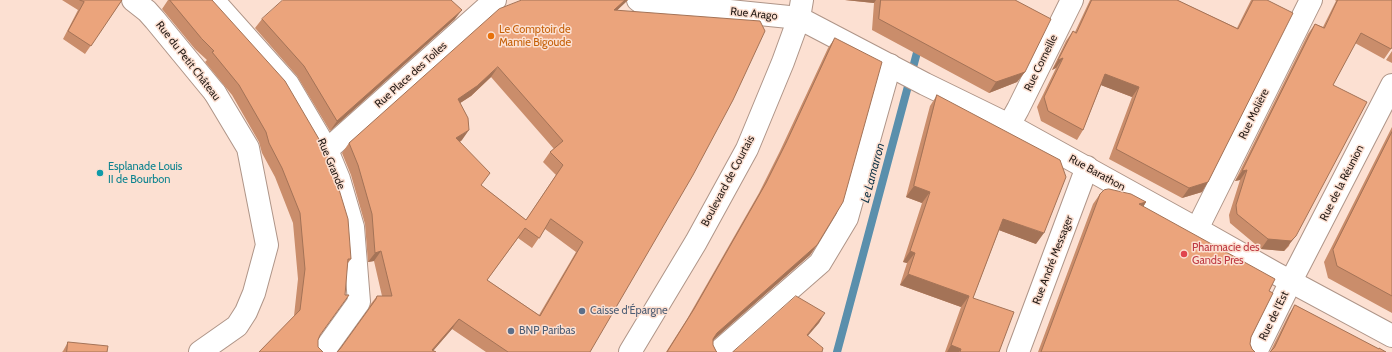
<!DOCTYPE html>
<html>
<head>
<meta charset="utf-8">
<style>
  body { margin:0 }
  canvas { display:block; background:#fce0d2 }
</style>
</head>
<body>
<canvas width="1392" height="352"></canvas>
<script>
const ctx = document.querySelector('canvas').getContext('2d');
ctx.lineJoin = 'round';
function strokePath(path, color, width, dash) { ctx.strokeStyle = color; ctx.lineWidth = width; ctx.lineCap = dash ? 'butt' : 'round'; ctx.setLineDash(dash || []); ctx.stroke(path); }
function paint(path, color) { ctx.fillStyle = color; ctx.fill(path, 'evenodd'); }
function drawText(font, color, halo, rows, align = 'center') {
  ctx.font = font + ' Cabin,sans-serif'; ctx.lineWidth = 3; ctx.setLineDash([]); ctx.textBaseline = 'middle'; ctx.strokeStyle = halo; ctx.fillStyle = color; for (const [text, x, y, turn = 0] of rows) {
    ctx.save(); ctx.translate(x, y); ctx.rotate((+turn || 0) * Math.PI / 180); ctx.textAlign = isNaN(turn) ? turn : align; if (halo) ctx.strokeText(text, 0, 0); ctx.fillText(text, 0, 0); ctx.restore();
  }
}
strokePath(new Path2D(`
  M837 352 919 45`), '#5a8fac', 8);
const pedestrian = new Path2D(`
  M133 0 147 11 155 20 215 93
  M213 0 288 84 327 150 339 179 353 227 359 302 323 352`);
const minor = new Path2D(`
  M638 0 641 2 799 18
  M1009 125 1018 109 1072 0
  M327 150 495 0
  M1197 229 1311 0
  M200 352 237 326 246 312 254 293 267 245 248 148 215 93
  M718 352 820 263 847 218 890 65
  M1018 352 1087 167
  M1256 352 1291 281 1392 85`);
const secondary = new Path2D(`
  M799 18 925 84 1009 125 1197 229 1275 273 1392 336
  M630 352 696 242 747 149 783 62 799 18 802 0`);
strokePath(pedestrian, '#af9588', 24);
strokePath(minor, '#af9588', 24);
strokePath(secondary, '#af9588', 24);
strokePath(pedestrian, '#fff', 22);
strokePath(minor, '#fff', 22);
strokePath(secondary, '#fff', 22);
paint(new Path2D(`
  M62 0H122L85 54 63 39 78 10Z
  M168 0H212L351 259 348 263 294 316 298 279 293 223 275 177 262 153 259 142 232 95 205 62 207 60 195 49 162 9Z
  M522 0H628L617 10 590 352H486L452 329 433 351 340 349 369 309 370 305 377 296H382L374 261 368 262 365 224 351 175 342 153 349 143ZM491 77 554 149 550 152 543 162 556 175 526 220 481 185 460 142 462 140 460 103 471 96ZM545 229 576 252 539 315 487 280 518 238 532 248Z
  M845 0H1015L1025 72 1017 82 989 93 872 30 874 3Z
  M1090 0H1177L1237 28 1251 0H1267L1202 192 1182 198 1109 159 1132 97 1101 85 1083 130 1077 140 1041 121 1037 107 1056 68 1052 70 1066 41 1073 31 1075 32Z
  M1335 0H1392L1391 49 1384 59 1355 43 1333 85 1289 246 1284 251 1261 249 1230 223 1229 215 1240 180 1235 181 1308 34 1315 24 1323 27 1336 1Z
  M262 19H455L330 131 297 76 255 28Z
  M835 38 817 245 810 255 713 340V345L716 351 717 352H666L687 319 759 193 780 151 828 48Z
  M1392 51V63L1386 60Z
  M937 95 1036 244 999 230 973 298 999 352H945L961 307 900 285 907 263 903 262 922 203 906 197 930 106Z
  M1392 127V313L1328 278 1324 262Z
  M1100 194 1146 202 1143 207 1269 291 1251 337 1250 344 1252 349 1255 352H1038L1093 204Z
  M1295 305 1378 349 1270 352 1289 314Z
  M68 342 107 352H62L63 351Z`), '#ca8d6b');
paint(new Path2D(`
  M625 0H628L607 20 614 10Z
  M845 0H876L874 3Z
  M462 10 455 19 330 131 337 121Z
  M1063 58 1056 68 1052 70 1058 60Z
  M498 67 491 77 471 96 451 109 458 99Z
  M1025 72 1017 82 989 93 996 82Z
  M1105 74 1139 87 1132 97 1098 84Z
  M469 130 462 140 449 148 456 138Z
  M1247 170 1240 180 1235 181 1242 171Z
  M1208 182 1202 192 1182 198 1189 188Z
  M914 186 930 192 922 203 906 197Z
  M1146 202 1140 212 1139 204Z
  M1003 219 1044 233 1036 244 996 229Z
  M1296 236 1284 251 1261 249 1268 239Z
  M817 245 810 255 710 343 717 333Z
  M381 251 374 261 368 262 375 253Z
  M910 251 915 253 907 263 903 262Z
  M908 274 969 296 961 307 900 285Z
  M825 313 819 323 800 345 807 335Z
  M459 319 452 329 432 352H431Z
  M951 345 961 349 959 352H947Z`), '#a47357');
const building = new Path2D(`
  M80 0H122L91 46 68 31 84 2Z
  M170 0H212L285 81 323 146 334 173 348 219 351 259H348L345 295H349L320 335 318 340V347L323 352H259L300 310 305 269 300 213 282 168 269 143 266 132 239 85 212 52 214 51 202 39Z
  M283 0H451L462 10 337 121 304 66 262 19Z
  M522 0H625L614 10 760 21 765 31 733 100 693 175 590 352H508L459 319 432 350 436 352H337L340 349 376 299 377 296H392L381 251 375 253 372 214 358 165 349 143 499 9ZM498 67 563 141 550 152 563 165 526 220 481 185 490 173 456 138 469 130 468 118 458 99 477 86ZM551 219 583 242 540 316 487 280 525 228 539 238Z
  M881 0H1015L1051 19 1025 72 996 82 879 19Z
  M1092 0H1177L1238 29 1253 0H1267L1293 13 1208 182 1189 188 1116 149 1139 87 1105 74 1083 130 1048 111 1044 97 1063 58 1058 60 1073 31 1076 33Z
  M1338 0H1392V47L1391 49 1361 33 1333 85 1367 102 1296 236 1291 241 1268 239 1237 214 1236 205 1247 170 1242 171 1315 24 1324 28Z
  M835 38 882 62 843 202 817 245 717 333 713 339V345L716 351 717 352H667L694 309 766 183 787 141Z
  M937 95 1060 160 1066 177 1044 233 1003 219 973 298 1014 312 999 352H960L961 349 951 345 969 296 908 274 915 253 910 251 930 192 914 186Z
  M1392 132V296L1337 266 1333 250Z
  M1109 189 1131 194 1146 202 1139 204 1275 279 1269 291 1273 293 1251 337 1250 344 1252 349 1255 352H1041L1100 194 1104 190Z
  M796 296 825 313 807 335 823 348 822 352H733Z
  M1295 305 1379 349V348L1386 352H1270L1274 348Z
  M68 342 108 346 107 352H67Z`);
paint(building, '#eba47c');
strokePath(building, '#a47357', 1);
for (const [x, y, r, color] of [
  [491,36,4,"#e8710a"],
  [100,173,4,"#0f9aa8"],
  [1184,254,4,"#e0444e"],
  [582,311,4,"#5c6f8a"],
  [511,331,4,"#5c6f8a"]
]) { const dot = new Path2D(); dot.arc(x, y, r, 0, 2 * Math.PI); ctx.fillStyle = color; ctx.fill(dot); strokePath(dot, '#fce0d2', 1.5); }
drawText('11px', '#261c17', '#fce0d2', [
  ["Rue Arago",754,14,6],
  ["Rue du Petit Château",188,61,52],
  ["Rue Corneille",1041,63,-64],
  ["Rue Place des Toiles",411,75,-42],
  ["Rue Molière",1254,114,-64],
  ["Rue Grande",331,164,67],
  ["Rue Barathon",1097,173,29],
  ["Boulevard de Courtais",728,181,-62],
  ["Rue de la Réunion",1342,183,-63],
  ["Rue André Messager",1053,260,-69],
  ["Rue de l'Est",1274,316,-64]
]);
drawText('11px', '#c56008', '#fce0d2', [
  ["Le Comptoir de",499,30],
  ["Mamie Bigoude",499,43]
], 'left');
drawText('11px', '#0d838f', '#fce0d2', [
  ["Esplanade Louis",108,167],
  ["II de Bourbon",108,180]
], 'left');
drawText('11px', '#be3a42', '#fce0d2', [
  ["Pharmacie des",1192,248],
  ["Gands Pres",1192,261]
], 'left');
drawText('11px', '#4e5e75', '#fce0d2', [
  ["Caisse d'Épargne",590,311],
  ["BNP Paribas",519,331]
], 'left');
drawText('italic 12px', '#113548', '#fce0d2', [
  ["Le Lamarron",873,173,-75]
]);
</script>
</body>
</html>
